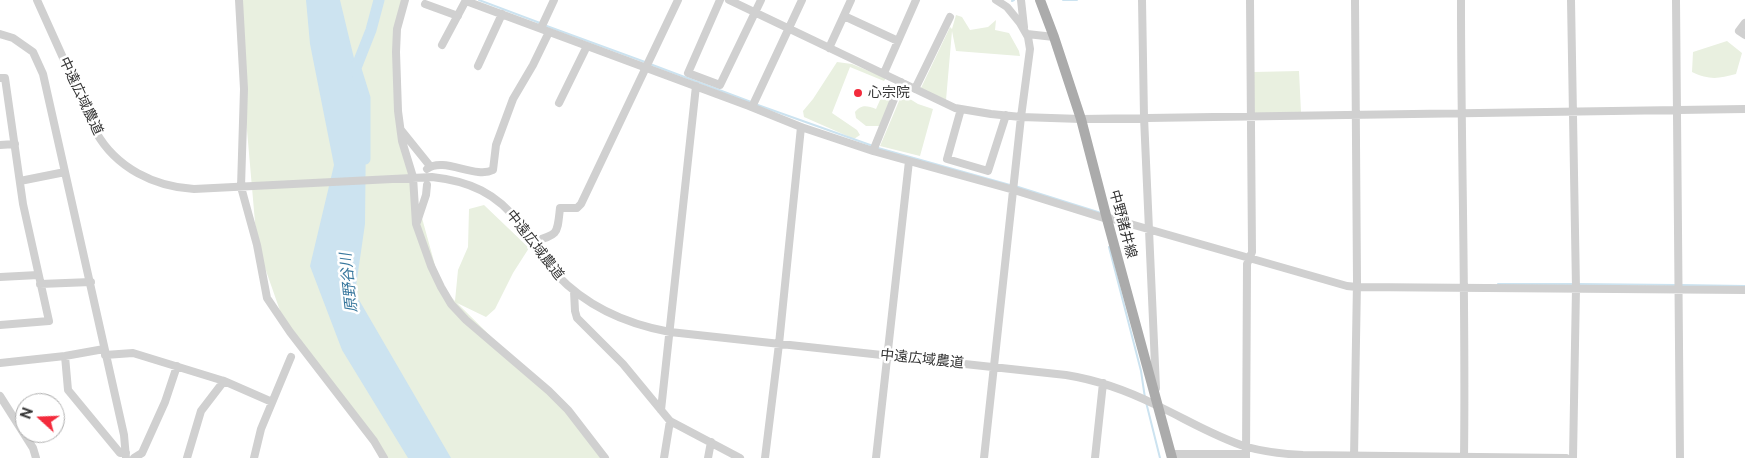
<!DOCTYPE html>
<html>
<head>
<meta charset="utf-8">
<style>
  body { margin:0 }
  #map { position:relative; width:1745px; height:458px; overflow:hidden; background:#fff; font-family:"Public Sans",sans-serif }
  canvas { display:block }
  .north { position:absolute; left:15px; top:393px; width:50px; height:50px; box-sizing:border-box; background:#fff; border:1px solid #adadad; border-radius:50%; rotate:290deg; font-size:14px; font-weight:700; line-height:20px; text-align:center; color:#333 }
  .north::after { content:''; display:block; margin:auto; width:18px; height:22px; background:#f32b3c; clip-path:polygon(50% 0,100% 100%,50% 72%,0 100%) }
</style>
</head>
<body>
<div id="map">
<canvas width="1745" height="458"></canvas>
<div class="north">N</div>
</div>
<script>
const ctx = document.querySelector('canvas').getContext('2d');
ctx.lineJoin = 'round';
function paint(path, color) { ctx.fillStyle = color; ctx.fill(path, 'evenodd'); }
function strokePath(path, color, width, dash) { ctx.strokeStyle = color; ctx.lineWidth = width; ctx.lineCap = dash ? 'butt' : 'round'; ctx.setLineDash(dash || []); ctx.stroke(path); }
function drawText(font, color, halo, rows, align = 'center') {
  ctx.font = font + ' "Public Sans","Noto Sans JP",sans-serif'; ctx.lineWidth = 5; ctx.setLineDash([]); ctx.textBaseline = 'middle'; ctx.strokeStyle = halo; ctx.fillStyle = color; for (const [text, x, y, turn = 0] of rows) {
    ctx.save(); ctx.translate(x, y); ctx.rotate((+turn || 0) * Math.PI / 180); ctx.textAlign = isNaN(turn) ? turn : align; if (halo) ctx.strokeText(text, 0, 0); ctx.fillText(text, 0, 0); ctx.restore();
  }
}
paint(new Path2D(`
  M239 0H405L393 59 398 131 441 287 455 301 458 270 468 247 469 209 484 205 529 248 513 273 495 309 486 317 457 303 529 374 564 406 603 458H388L285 325 257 245 244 96Z
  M956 15 962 17 970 30 988 27 996 20 995 30 1009 33 1019 51 1020 56 956 51 952 31 946 100 921 88 950 27 952 29Z
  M1727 41 1742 53 1736 74C1718 79 1709 80 1692 72L1693 52Z
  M837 62 852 64 886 78 884 81 850 67 832 113 857 130 860 135 854 139 804 117 803 111 813 99Z
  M1299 71 1301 112 1254 114V72Z
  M902 94 918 104 933 109 920 156 880 146Z
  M887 97 894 100 879 126H866L856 118 855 112C862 104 867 106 876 109L880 100Z`), '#e9f0e0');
paint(new Path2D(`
  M306 0H340L359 79 366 129 365 224 355 293 451 458H408L342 350 310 266 334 165 310 44Z`), '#cce3f0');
strokePath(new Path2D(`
  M479 0 540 23
  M1063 0H1077
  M1012 1 1014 0
  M544 25 645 62
  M650 64 751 102
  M755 104 873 146
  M878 148 1010 185
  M1015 186 1101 213
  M1109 247 1141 371 1145 398
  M1498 284H1573
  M1578 284 1676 285
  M1681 285 1745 286
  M1146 402 1160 458`), '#cce3f0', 2);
strokePath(new Path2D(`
  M355 66 365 98V159
  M356 68 371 30 379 0`), '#cce3f0', 11);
strokePath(new Path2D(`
  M37 0C49 27 61 53 73 80 81 97 87 116 96 132 116 168 155 187 194 189L432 177C469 181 497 193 520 224 532 241 541 259 556 274 587 307 626 324 670 332L1066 375C1097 380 1128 391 1156 405 1186 419 1215 437 1247 447 1265 452 1284 454 1303 455L1566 458
  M239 0 244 89 241 187 257 245 267 298 290 332 374 441 384 458
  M405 0 397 29 396 52 398 111 402 141 413 177 416 224 431 266 441 287 451 304 466 320 549 391 568 410 605 458
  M720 0 688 73 720 85 761 0
  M729 0 955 108 991 114 1021 117 1081 119 1745 109
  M1021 0 1024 27
  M1142 0 1144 117 1156 388
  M1461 0C1461 153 1466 305 1464 458
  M1571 0 1576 288 1573 458
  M1676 0 1680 458
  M466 1 749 106 801 127 873 151 1014 190 1107 219
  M425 4 458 16
  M844 16 898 41
  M1745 23 1739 31 1745 35
  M541 28 554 0
  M0 34 13 38 33 52 43 74 124 435 126 458
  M1027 34 1054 37
  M442 45 466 0
  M829 48 851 0
  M478 66 502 14
  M884 73 916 0
  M0 78H5L23 204 49 321 0 325
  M915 89 950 17
  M559 103 587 46
  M752 107 802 0
  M961 109 947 159 988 171 1006 115
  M401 130 430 166
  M0 145 15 144
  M873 151 901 82
  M427 169C443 156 475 179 493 170L496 145 513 99 533 65 549 32
  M20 181 65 172
  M1106 217 1347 286 1357 287 1745 290
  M417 222 426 195 427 185
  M532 242C559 234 557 235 560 208H577L581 204 678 0
  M0 277 38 275
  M40 284 91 282
  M574 291 575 311 577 318 623 364 670 421 740 458
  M105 355 133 353 224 381 272 402
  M65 356 68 390 120 453H126
  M0 363 65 356 104 349
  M0 396 33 448 36 458
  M661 410 696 86
  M1171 454H1246
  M134 458 142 453 165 402 177 366
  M187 458 201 411 224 381
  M254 458 261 429 291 357
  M664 458 670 421
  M708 458 711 442
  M765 458 779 344 801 127
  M876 458 909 161
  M984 458 1021 117 1030 49 1028 37 1020 23 1007 7 996 0
  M1095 458 1103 383
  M1246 458 1247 264 1252 252 1250 0
  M1354 458 1357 282 1355 0`), '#d0d0d0', 8);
strokePath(new Path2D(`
  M1040 0 1054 37 1081 119 1107 219 1172 458`), '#ababab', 10);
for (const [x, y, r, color] of [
  [858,93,5,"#f32b3c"]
]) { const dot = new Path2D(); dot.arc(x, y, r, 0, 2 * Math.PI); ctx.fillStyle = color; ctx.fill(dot); strokePath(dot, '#fff', 2); }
drawText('14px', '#333', '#fff', [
  ["心宗院",868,93]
], 'left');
drawText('14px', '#333', '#fff', [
  ["中遠広域農道",81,96,65],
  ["中野諸井線",1123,224,75],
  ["中遠広域農道",535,245,52],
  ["中遠広域農道",922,359,6]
]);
drawText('italic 15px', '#38779d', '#fff', [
  ["原野谷川",349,283,-96]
]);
</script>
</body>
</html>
